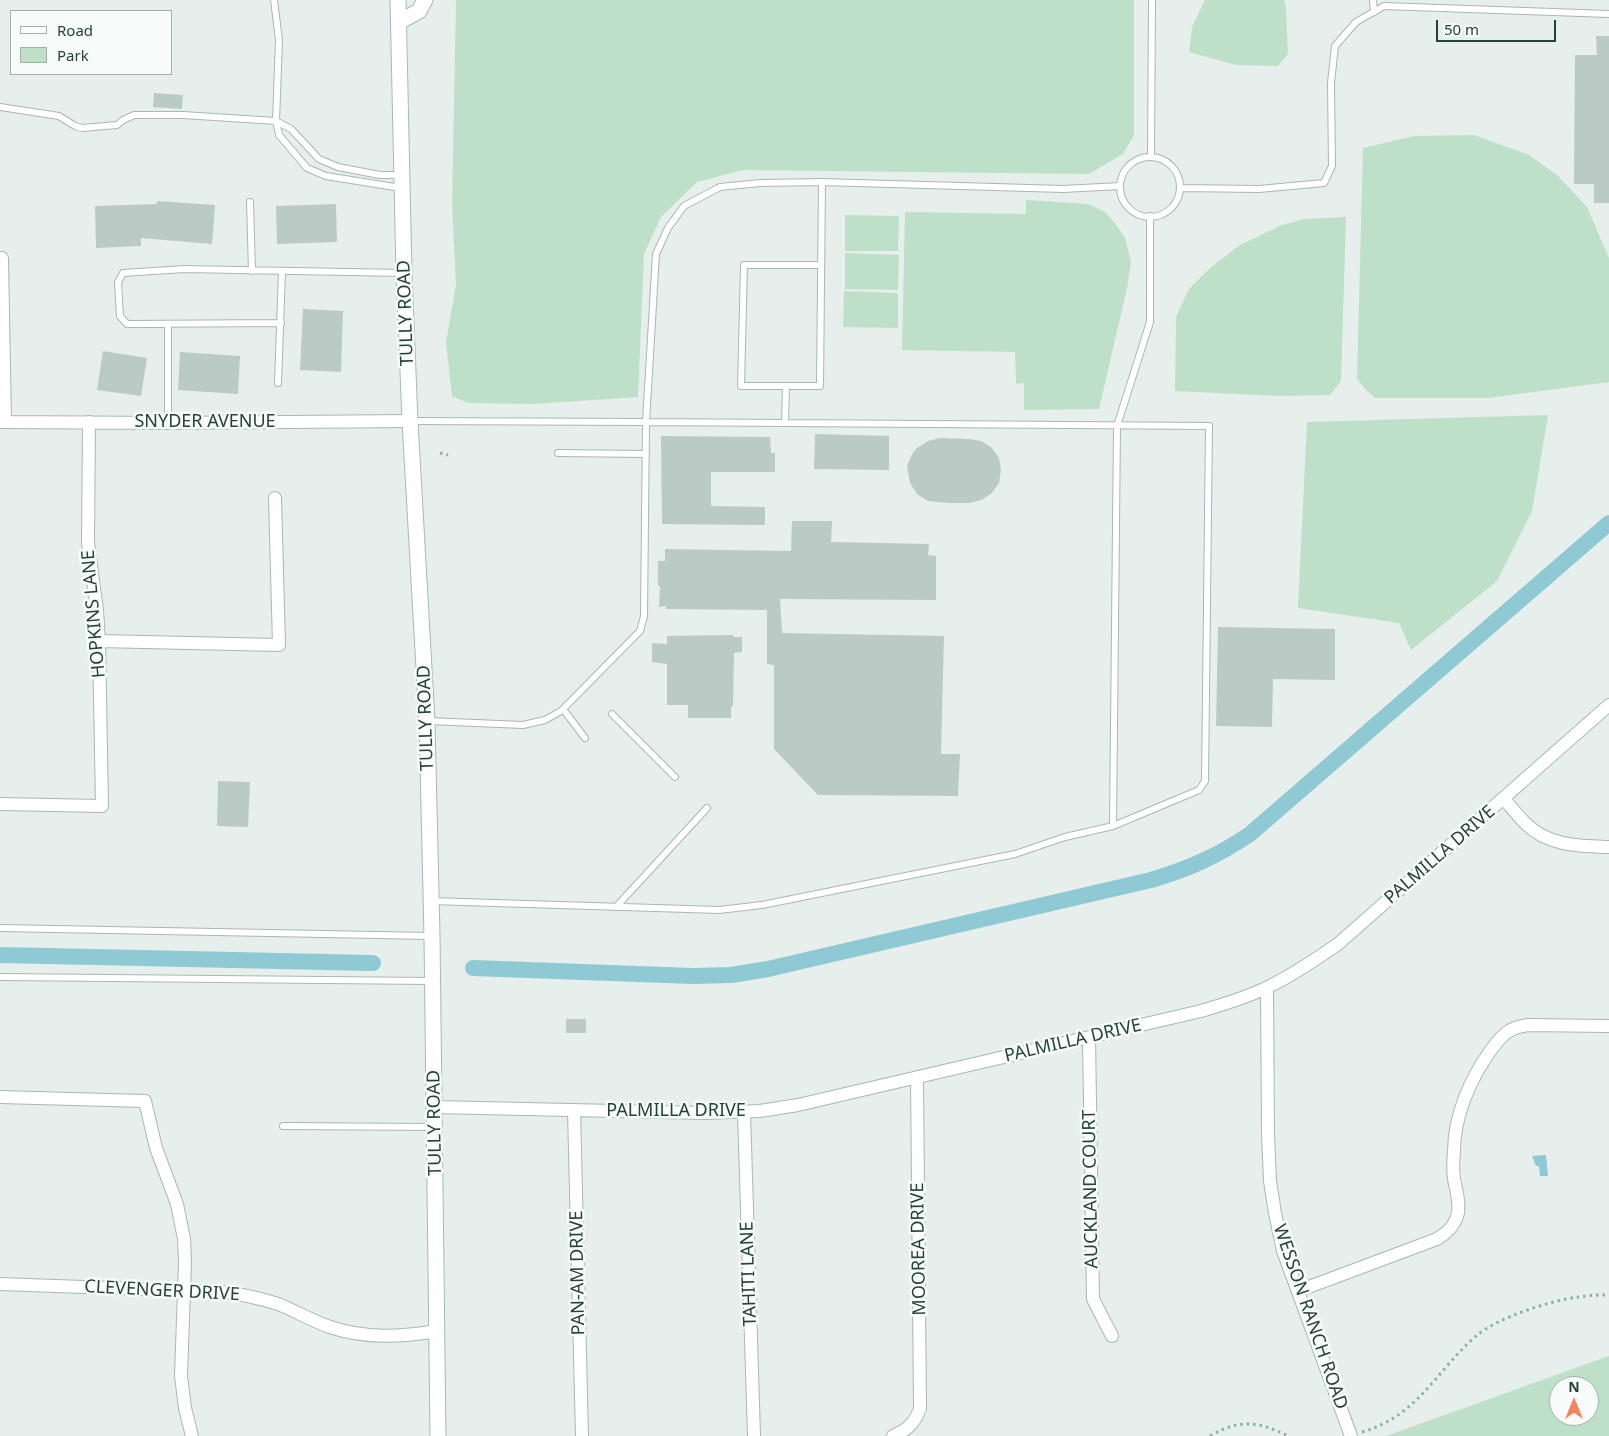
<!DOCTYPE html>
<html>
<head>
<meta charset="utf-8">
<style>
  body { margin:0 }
  #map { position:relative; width:1609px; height:1436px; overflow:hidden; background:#e6efeb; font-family:"Noto Sans",sans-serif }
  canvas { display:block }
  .legend { position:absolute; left:10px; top:10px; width:162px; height:65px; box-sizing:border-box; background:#f7fbf9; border:1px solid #a3b1ad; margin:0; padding:6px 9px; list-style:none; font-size:15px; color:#24423a }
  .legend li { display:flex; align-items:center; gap:10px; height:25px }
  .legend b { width:25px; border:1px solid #a3b1ad }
  .north { position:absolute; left:1549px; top:1376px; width:50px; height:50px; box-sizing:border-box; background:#f7fbf9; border:1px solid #a3b1ad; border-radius:50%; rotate:0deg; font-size:14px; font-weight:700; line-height:20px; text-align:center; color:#24423a }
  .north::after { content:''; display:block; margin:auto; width:18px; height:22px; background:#f4845f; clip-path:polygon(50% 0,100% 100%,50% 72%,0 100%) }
  .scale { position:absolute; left:1436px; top:20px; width:120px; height:22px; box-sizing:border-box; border:2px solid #24423a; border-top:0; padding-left:6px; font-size:15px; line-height:18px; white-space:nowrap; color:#24423a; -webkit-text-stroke:4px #f7fbf9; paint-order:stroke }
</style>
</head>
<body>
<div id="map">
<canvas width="1609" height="1436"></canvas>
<ul class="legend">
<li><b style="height:6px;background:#fff"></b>Road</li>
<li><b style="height:14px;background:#bfe0c8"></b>Park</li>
</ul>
<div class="north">N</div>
<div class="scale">50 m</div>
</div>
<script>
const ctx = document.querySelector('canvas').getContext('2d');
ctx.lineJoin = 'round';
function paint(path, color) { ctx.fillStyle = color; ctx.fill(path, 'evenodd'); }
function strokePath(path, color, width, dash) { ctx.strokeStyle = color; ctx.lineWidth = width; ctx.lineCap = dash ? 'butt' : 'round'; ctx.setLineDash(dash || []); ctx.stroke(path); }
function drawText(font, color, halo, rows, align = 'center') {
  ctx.font = font + ' "Noto Sans",sans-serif'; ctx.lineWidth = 5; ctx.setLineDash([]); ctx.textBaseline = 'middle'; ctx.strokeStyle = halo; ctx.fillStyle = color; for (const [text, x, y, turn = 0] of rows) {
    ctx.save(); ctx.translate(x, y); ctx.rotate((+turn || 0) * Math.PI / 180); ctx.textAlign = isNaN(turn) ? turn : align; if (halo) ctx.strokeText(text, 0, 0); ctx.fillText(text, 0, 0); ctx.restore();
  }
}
paint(new Path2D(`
  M456 0H1134V135L1123 154 1089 174 743 170 697 182 661 217 644 254 638 397 534 404 468 403 452 396 446 342 456 285 452 204Z
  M1205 0H1284L1286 8 1288 54 1278 66 1236 65 1189 52 1192 27Z
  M1474 135 1529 155 1557 175 1587 207 1609 258V382L1488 398H1375L1366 390 1357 379 1363 148 1414 136Z
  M1026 200 1088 204 1105 212 1115 223 1125 238 1131 262 1127 288 1099 409 1024 410V383L1016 384 1015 352 902 350 905 212 1026 214Z
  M845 215 899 216 898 251H845Z
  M1346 217 1341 381 1330 395 1279 396 1175 391 1176 317 1189 289 1211 267 1240 245 1282 225 1304 219Z
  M845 253 899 255 898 290 845 289Z
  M844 291 898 293V328L843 327Z
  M1548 415 1532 511 1497 581 1411 650 1399 623 1298 608 1307 422Z
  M1609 1356V1436H1386ZM1559 1386H1589V1416H1559Z`), '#bfe0c8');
paint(new Path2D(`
  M1546 1155 1548 1176H1540L1539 1166H1536L1532 1156Z`), '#8ec9d4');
strokePath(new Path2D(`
  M0 955 373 963
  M473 968 693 976 731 975 768 969 1151 880C1188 869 1218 856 1250 834L1609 523`), '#8ec9d4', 16);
paint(new Path2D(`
  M1596 36H1609V203H1594V184H1574L1575 55H1597Z
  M154 93 183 95 182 109 153 107Z
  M157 201 215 205 212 244 141 238V246L96 248 95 206 157 204Z
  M336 204 337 242 277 244 276 206Z
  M303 309 343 311 341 372 300 370Z
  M103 351 147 358 141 396 97 390Z
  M180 352 240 356 238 394 178 390Z
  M815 434 889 436V470L814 469Z
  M661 436 770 437 771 453H775V472H711V506L765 507V525L662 524Z
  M940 438 969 439 981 441 991 447 999 458 1001 470 999 483 991 494 981 500 969 503H948L928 501 917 494 910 483 907 466 912 454 917 448 928 441Z
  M792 521H832L831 542 929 544 928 555 936 556V600L780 599 782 633 944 636 941 754H960L958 796 818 795 774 749V665L767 664V610L666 609V606L659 607 660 586H658V561H665V549L791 551Z
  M1218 627 1335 629V680L1273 679 1272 727 1216 726Z
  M733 635V637H742V652L734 653 733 705 731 708V718H688V705H667V664L652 662V643L667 644V636Z
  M218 781 250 782 248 827 217 826Z
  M566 1019H586V1033H566Z`), '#bbcac4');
const lane = new Path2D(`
  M274 0 279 40 276 121 279 135 307 168 326 176 401 188
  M1373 0 1374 12
  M0 107 59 116 75 126 82 128 117 125 123 120 134 115H183L276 121 291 129 319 159 338 167 380 175H402
  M1151 157 1152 0
  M1120 187a30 30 0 1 1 60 0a30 30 0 1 1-60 0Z
  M1180 188 1259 189 1324 183 1332 166 1331 83 1335 46 1356 22 1384 6 1609 14
  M250 202 252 271
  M281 323 127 324 120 316 118 282 123 273 184 269 403 273
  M278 383 282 271
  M786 386H741L744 265H821
  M410 421 646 422 644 616 640 631 561 711 545 720 523 725 428 721
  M168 423V324
  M785 423 786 386H820L822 182
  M558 453 646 454
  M563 709 585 738
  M612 714 675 777
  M1113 826 1117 426 1150 322V216
  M431 901 719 910 762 905 1015 854 1065 837 1113 826 1199 790 1205 781 1209 426 646 422 656 254 668 228 684 206 720 187 760 183 822 182 1063 189 1120 186
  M616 907 707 808
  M0 928 431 936
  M0 977 432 981
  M283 1126 434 1127`);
const street = new Path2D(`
  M2 258 5 422
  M0 422 168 423 410 421
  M99 641 279 645 275 498
  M1504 799C1511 807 1518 816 1525 823 1548 846 1578 846 1609 847
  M0 804 102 806 99 641 97 610 88 543 89 422
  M1267 988 1268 1134 1270 1181 1275 1213 1283 1251 1351 1436
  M1089 1037 1093 1299 1112 1336
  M0 1097 145 1101 156 1148 177 1204 184 1239 185 1262 181 1376 185 1408 192 1436
  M435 1107 705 1113 760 1111 798 1105 1201 1011C1224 1004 1246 998 1268 987 1293 975 1315 960 1338 944L1609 705
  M574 1110 582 1436
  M744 1112 754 1436
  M0 1284 222 1292C241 1294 259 1298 278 1304 296 1311 312 1321 330 1327 366 1339 400 1337 437 1331
  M1298 1291 1437 1239C1447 1233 1455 1226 1458 1213 1460 1202 1456 1190 1454 1179 1453 1171 1453 1161 1454 1152 1454 1116 1470 1079 1491 1050 1496 1043 1502 1035 1509 1031 1515 1027 1521 1026 1528 1025L1609 1026
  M893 1436C907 1430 914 1424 920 1409L917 1077`);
const secondary = new Path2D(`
  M398 0 404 273 410 421 427 721 432 936 438 1436
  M399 22 419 11 425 0`);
strokePath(lane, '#a8b8b2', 8);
strokePath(street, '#a8b8b2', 14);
strokePath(secondary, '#a4bbb3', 17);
strokePath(new Path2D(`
  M440 453 448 455
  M1362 1432C1418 1416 1436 1371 1476 1336 1497 1318 1551 1300 1579 1297 1589 1295 1599 1295 1609 1295
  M1210 1436C1241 1418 1258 1422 1289 1436`), '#86b3a5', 3, [2.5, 4]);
strokePath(lane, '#fff', 6);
strokePath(street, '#fff', 12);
strokePath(secondary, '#fff', 15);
drawText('18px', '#24423a', '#f7fbf9', [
  ["TULLY ROAD",406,313,-92],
  ["SNYDER AVENUE",205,422],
  ["HOPKINS LANE",94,614,-95],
  ["TULLY ROAD",426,718,-92],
  ["PALMILLA DRIVE",1440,855,-41],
  ["PALMILLA DRIVE",1073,1041,-13],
  ["PALMILLA DRIVE",676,1111],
  ["TULLY ROAD",435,1123,-91],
  ["AUCKLAND COURT",1091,1189,-91],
  ["MOOREA DRIVE",919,1249,-91],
  ["PAN-AM DRIVE",578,1273,-91],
  ["TAHITI LANE",749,1274,-92],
  ["CLEVENGER DRIVE",162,1291,3],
  ["WESSON RANCH ROAD",1310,1317,71]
]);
</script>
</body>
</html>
